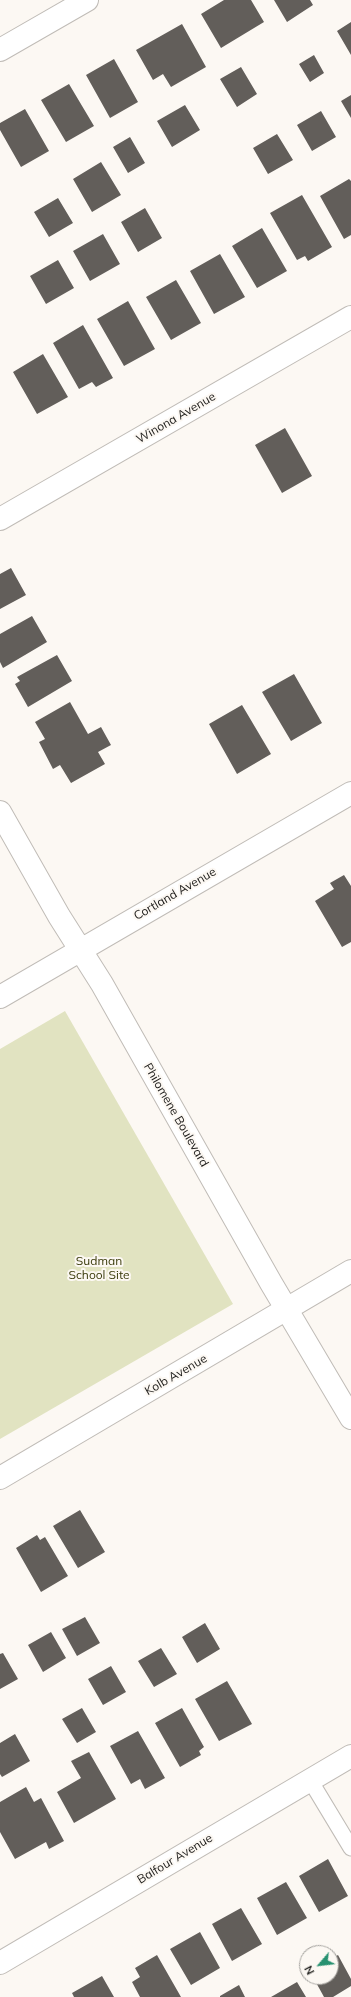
<!DOCTYPE html>
<html>
<head>
<meta charset="utf-8">
<style>
  body { margin:0 }
  #map { position:relative; width:351px; height:1997px; overflow:hidden; background:#fcf8f3; font-family:Mulish,sans-serif }
  canvas { display:block }
  .north { position:absolute; left:299px; top:1945px; width:40px; height:40px; box-sizing:border-box; background:#fcf8f3; border:1px solid #a2a09c; border-radius:50%; rotate:242deg; font-size:11px; font-weight:700; line-height:16px; text-align:center; color:#1c1b19 }
  .north::after { content:''; display:block; margin:auto; width:14px; height:18px; background:#279170; clip-path:polygon(50% 0,100% 100%,50% 72%,0 100%) }
</style>
</head>
<body>
<div id="map">
<canvas width="351" height="1997"></canvas>
<div class="north">N</div>
</div>
<script>
const ctx = document.querySelector('canvas').getContext('2d');
ctx.lineJoin = 'round';
function paint(path, color) { ctx.fillStyle = color; ctx.fill(path, 'evenodd'); }
function strokePath(path, color, width, dash) { ctx.strokeStyle = color; ctx.lineWidth = width; ctx.lineCap = dash ? 'butt' : 'round'; ctx.setLineDash(dash || []); ctx.stroke(path); }
function drawText(font, color, halo, rows, align = 'center') {
  ctx.font = font + ' Mulish,sans-serif'; ctx.lineWidth = 4; ctx.setLineDash([]); ctx.textBaseline = 'middle'; ctx.strokeStyle = halo; ctx.fillStyle = color; for (const [text, x, y, turn = 0] of rows) {
    ctx.save(); ctx.translate(x, y); ctx.rotate((+turn || 0) * Math.PI / 180); ctx.textAlign = isNaN(turn) ? turn : align; if (halo) ctx.strokeText(text, 0, 0); ctx.fillText(text, 0, 0); ctx.restore();
  }
}
paint(new Path2D(`
  M65 1011 233 1304 0 1439V1049Z`), '#e1e3c1');
paint(new Path2D(`
  M224 0H251L264 22 221 48 201 14Z
  M274 0H310L313 5 287 22Z
  M351 22V55L337 31Z
  M182 24 206 67 171 87 163 74 153 80 136 50Z
  M314 55 324 73 310 82 299 64Z
  M114 59 138 102 110 118 86 75Z
  M241 67 257 94 237 107 220 79Z
  M69 84 94 126 66 142 41 100Z
  M351 95V118L341 101Z
  M185 105 200 130 172 147 157 121Z
  M25 109 49 151 21 167 0 130V123Z
  M321 111 336 137 312 151 297 125Z
  M277 134 293 160 268 174 253 148Z
  M130 137 145 163 128 173 113 147Z
  M101 162 121 195 92 212 73 179Z
  M349 179 351 181V235L344 239 320 196Z
  M302 195 332 247 308 261 305 256 297 260 270 213Z
  M58 198 73 223 49 237 34 212Z
  M145 208 162 238 138 252 121 222Z
  M262 228 287 271 257 288 232 246Z
  M103 234 120 264 90 281 73 251Z
  M220 254 245 297 214 314 190 271Z
  M58 260 74 288 46 304 30 276Z
  M176 280 201 323 171 340 146 297Z
  M128 301 155 349 124 366 97 319Z
  M83 325 113 378 96 387 92 382 79 389 53 343Z
  M43 354 68 397 37 414 13 372Z
  M285 428 312 476 282 493 255 445Z
  M11 568 26 595 0 609V574Z
  M32 616 47 642 3 668 0 662V634Z
  M57 655 72 681 28 707 15 684 20 681 17 677Z
  M294 674 322 723 291 741 262 692Z
  M70 702 88 734 101 727 111 745 98 752 105 764 71 783 60 765 53 769 39 742 45 739 35 722Z
  M242 705 271 754 237 774 209 724Z
  M344 875 351 886V942L342 947 315 901 334 889 330 883Z
  M80 1510 105 1552 78 1568 53 1526Z
  M37 1535 40 1540 45 1537 68 1576 41 1592 16 1548Z
  M85 1617 100 1643 77 1656 62 1629Z
  M205 1623 220 1649 197 1663 182 1637Z
  M51 1632 66 1658 43 1672 28 1645Z
  M161 1648 177 1674 154 1687 138 1661Z
  M3 1653 18 1679 0 1689V1654Z
  M111 1666 126 1692 103 1705 88 1679Z
  M227 1681 252 1724 219 1741 195 1699Z
  M82 1708 96 1732 77 1743 62 1719Z
  M182 1708 204 1747 199 1751 201 1755 180 1767 155 1723Z
  M138 1731 165 1778 145 1789 140 1779 131 1784 110 1746Z
  M15 1734 30 1761 2 1777 0 1774V1743Z
  M89 1752 116 1799 74 1823 57 1792 81 1778 71 1761Z
  M26 1787 34 1802 41 1798 64 1841 49 1849 46 1842 15 1859 0 1832V1802Z
  M328 1859 348 1896 319 1912 299 1876Z
  M286 1882 307 1918 277 1935 257 1898Z
  M241 1908 262 1944 232 1961 212 1924Z
  M200 1932 220 1968 191 1985 170 1949Z
  M157 1955 181 1997H140L132 1982 140 1977 135 1968Z
  M338 1955 351 1979V1986L333 1997H324L313 1977H331V1959Z
  M102 1976 114 1997H74L72 1993Z
  M297 1982 306 1997H271Z
  M239 1985 245 1997H220V1996Z`), '#625e5a');
const service = new Path2D(`
  M310 1780 351 1848`);
const minor = new Path2D(`
  M0 50 87 0
  M0 519 351 317
  M0 812 59 916 102 984 271 1283 351 1418
  M0 997 351 793
  M0 1478 351 1271
  M0 1963 351 1756`);
strokePath(service, '#c0bcb7', 17);
strokePath(minor, '#c0bcb7', 24);
strokePath(service, '#fff', 15);
strokePath(minor, '#fff', 22);
drawText('12px', '#1c1b19', '#fcf8f3', [
  ["Winona Avenue",176,418,-30],
  ["Cortland Avenue",175,894,-30],
  ["Philomene Boulevard",176,1115,60],
  ["Kolb Avenue",176,1375,-30],
  ["Balfour Avenue",175,1859,-31]
]);
drawText('12px', '#3a3b0b', '#fcf8f3', [
  ["Sudman",99,1261],
  ["School Site",99,1275]
]);
</script>
</body>
</html>
